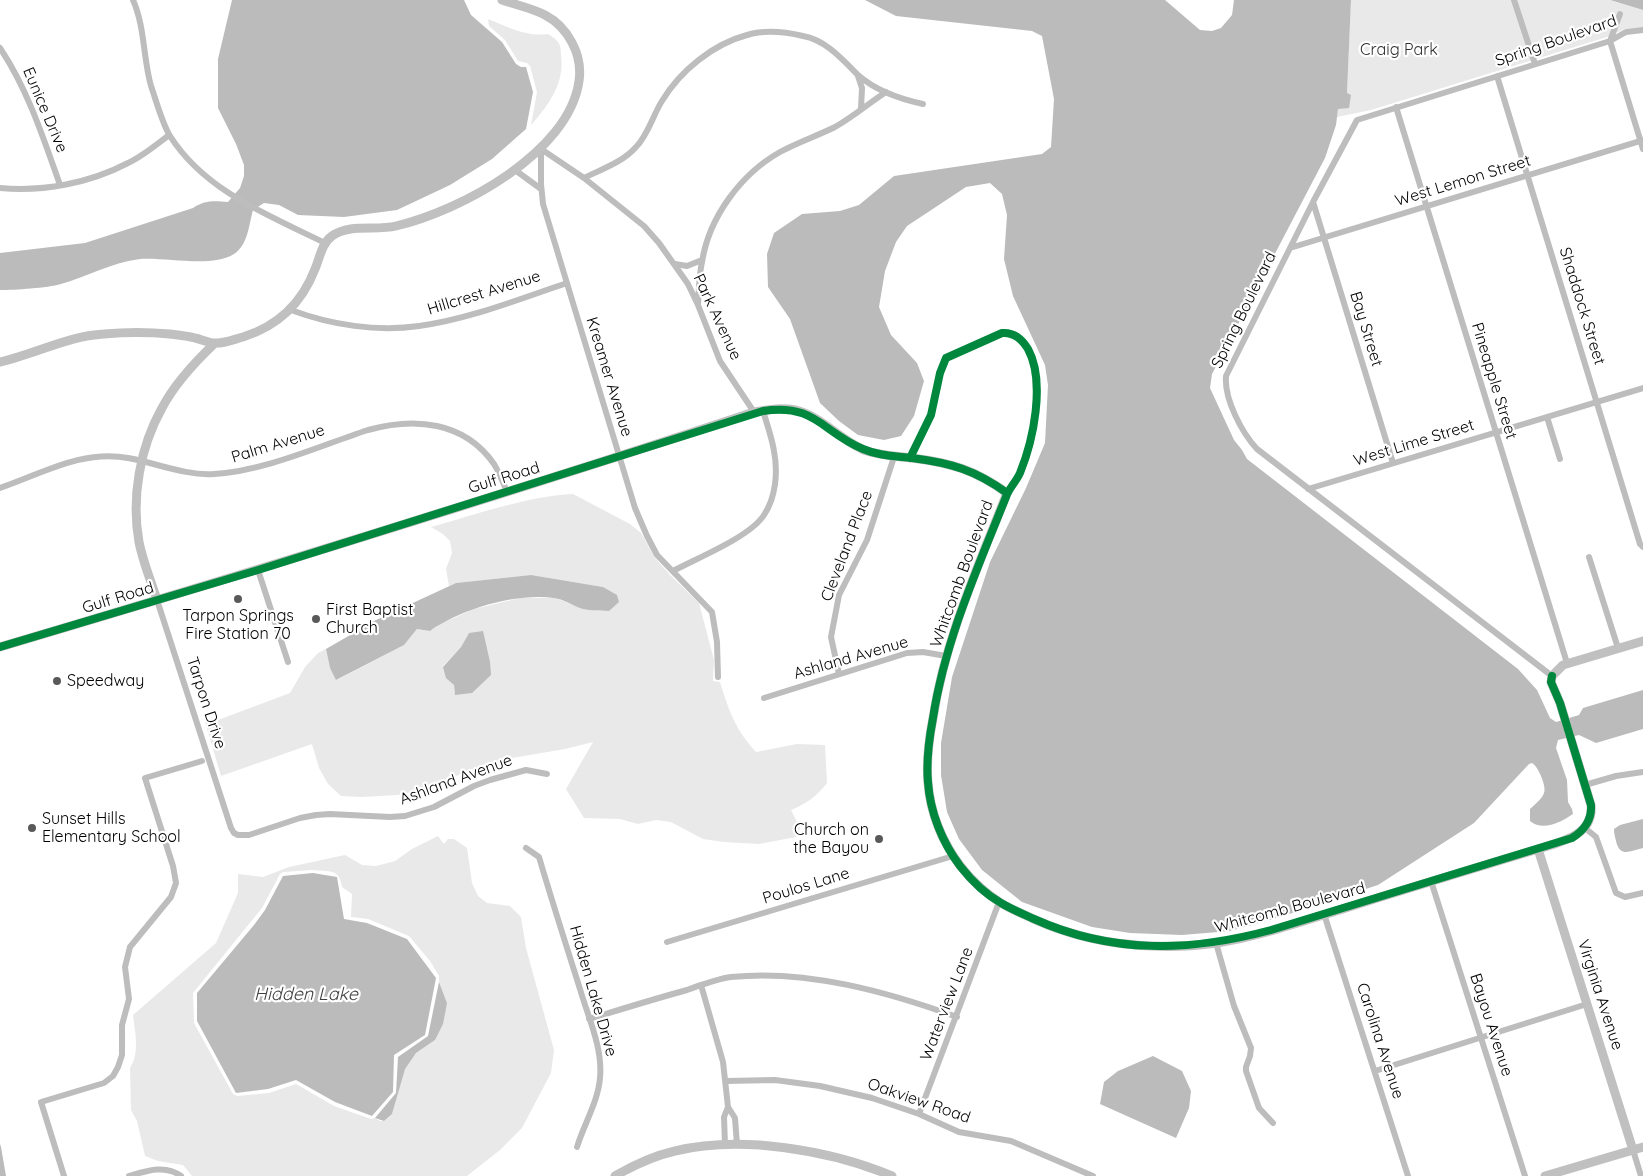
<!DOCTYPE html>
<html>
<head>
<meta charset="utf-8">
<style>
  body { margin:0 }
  canvas { display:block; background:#fff }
</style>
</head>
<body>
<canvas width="1643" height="1176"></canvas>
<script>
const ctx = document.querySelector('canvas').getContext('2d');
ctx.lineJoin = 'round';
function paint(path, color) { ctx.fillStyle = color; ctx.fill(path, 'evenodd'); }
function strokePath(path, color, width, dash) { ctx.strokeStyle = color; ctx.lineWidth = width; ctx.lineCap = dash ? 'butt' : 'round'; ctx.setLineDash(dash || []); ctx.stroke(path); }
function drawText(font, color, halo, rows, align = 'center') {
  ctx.font = font + ' Quicksand,sans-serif'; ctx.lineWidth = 4.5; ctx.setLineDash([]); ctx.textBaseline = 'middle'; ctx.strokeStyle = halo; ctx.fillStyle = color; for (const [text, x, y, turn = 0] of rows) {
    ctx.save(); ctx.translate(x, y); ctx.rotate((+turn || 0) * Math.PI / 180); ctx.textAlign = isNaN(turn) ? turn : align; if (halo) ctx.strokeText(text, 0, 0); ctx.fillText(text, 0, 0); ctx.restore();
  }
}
paint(new Path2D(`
  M1351 0H1609L1643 10V27L1625 29 1607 37 1371 110 1337 117 1338 109 1347 93Z
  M488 19C509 27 525 37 548 34 551 36 555 38 557 41 561 45 561 51 561 56 565 83 548 106 531 125L537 92 530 66 527 63 518 61 505 40 489 26Z
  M573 494 630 524 641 533 655 558 671 576 699 603 714 660 713 681 720 682C729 711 735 729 756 752L797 744 825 745 827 783C817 796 806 804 791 810L800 828 796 837 759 844 724 842 703 839 671 822 656 820 638 824 620 819 584 818 566 789 593 742 565 749 506 759 486 767 471 769 442 783 416 791 398 795 362 797 341 796 328 784 319 768 312 744 221 776 205 722 210 723 290 693 305 667 318 653 326 649 330 668 337 680 404 645 417 629 430 631 442 623 474 609 520 598H555L585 609 603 587 531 575 456 583 449 586 446 569 452 553 450 541 443 534 431 527C474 515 528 496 573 494ZM469 633 455 695 454 685 443 666 461 647Z
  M438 836 444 844 448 839H454L467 848 472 883 478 896 487 903 510 906 521 917 526 948 554 1050 551 1073 522 1128 500 1150 467 1176H192L183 1165 158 1161 145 1156 137 1121 131 1110 130 1068C140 1053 135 1032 133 1015L216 943 238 893V874L263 877 289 867 345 855 362 865 376 866 395 861 412 849ZM312 870C330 872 339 868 342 887L352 894 351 917 368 919 409 936 430 961 439 976V982L447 1003 435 1040 416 1053 404 1069 392 1114 384 1121H380L375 1118 371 1119 334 1106 296 1084 269 1093 237 1096 233 1094 194 1023 193 993 262 908 280 874 283 872Z`), '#e9e9e9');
paint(new Path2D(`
  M232 0H464L471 15 502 42 516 64 521 67H526L533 92 526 129 492 159 450 185 397 210 344 217 298 215 279 205 264 203 253 210C249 224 248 245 234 254 212 268 166 257 140 259 112 262 87 277 61 284 47 288 15 290 0 290V253L85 243 193 208C205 200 214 201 228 202L240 188 244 176V165L236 144 218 108V59Z
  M865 0H1165L1200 30 1212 31 1221 28 1232 15 1234 0H1351L1347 93 1351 95 1349 108 1338 109 1336 125 1325 158 1212 374 1210 388 1234 440 1242 450 1247 459 1518 669 1537 690 1550 718 1556 722 1579 715 1583 708 1643 690V729L1596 743 1579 735 1558 740 1556 748 1567 780 1568 802 1572 809 1573 814C1561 822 1543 832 1530 821V809C1534 805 1542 799 1544 793 1547 787 1538 766 1532 763L1529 764 1474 823 1378 885 1280 917 1230 931 1182 935 1130 933 1092 927 1022 902 982 870 959 839 947 812 941 775V743L952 677 990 562 1026 488 1045 443 1048 385 1045 365 1013 296 1004 259 1007 215 1002 194 990 183 966 187 907 226 896 242 885 271 879 307 891 335 917 363 924 381 914 416 901 436 884 440 858 435 839 421 820 403 790 319 768 287 767 254 774 233 802 214 840 211 859 205 894 176 1042 154 1051 147 1054 99 1042 36 1032 31 896 16Z
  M1610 0H1643V10Z
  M531 575 603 587 617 595 619 602 609 611C601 610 591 611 583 609 573 606 564 599 554 598 515 593 461 609 430 631L417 629 404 645 336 680 330 668 326 649 376 620 456 583Z
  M483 631 490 662 491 675 472 693 455 695 454 685 446 678 443 667 461 647 469 633Z
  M1643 819V848C1630 851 1620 858 1616 841 1615 837 1614 833 1614 829L1620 825Z
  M313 873 337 877 344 919 367 923 407 939 436 978 425 1035 394 1055 393 1092 372 1116 335 1102 296 1080 268 1089 236 1093 197 1021V993L254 925 265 910 283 876Z
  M439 982 447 1003 443 1024 435 1040 416 1053 405 1069 392 1114 384 1121 375 1118 396 1093 398 1057 428 1036Z
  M1153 1056 1182 1071 1191 1091 1189 1108 1176 1138 1100 1104 1104 1082 1118 1071Z
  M0 1144 1 1147 6 1176H0Z`), '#bbb');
strokePath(new Path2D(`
  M133 0C145 27 143 58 151 86 156 100 162 123 170 136 205 191 268 215 325 243
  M1514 0 1535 64
  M1620 14 1610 41 1643 149
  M0 48C28 90 43 137 60 185
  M858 76 862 88 861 109
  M1497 76 1640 544 1643 547
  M1396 107 1567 663
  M541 149V184L543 204 635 508 647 536 657 555 712 612 717 642 718 677
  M541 149 584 178 644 226 659 243 688 284 698 305 720 361 754 412
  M515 170 541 189
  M584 178C602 169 623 162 636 147 648 135 653 115 662 101 680 71 713 44 747 35 764 30 786 32 803 36 826 40 843 60 858 75 876 91 900 99 923 104
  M0 188C43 192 90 183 128 163 143 156 156 145 169 135
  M1313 202 1393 463
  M1290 248 1643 140
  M675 264 687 266 702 260
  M698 304C699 290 699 275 702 262 709 217 741 174 780 152 798 142 817 136 835 127 853 117 869 103 886 92
  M291 310C331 325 377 332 419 326 470 319 519 299 567 283
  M1547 417 1560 459
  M910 458 931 415 940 373 946 358 1002 333C1044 329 1037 412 1032 436 1028 456 1019 477 1007 493
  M0 488C41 474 83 449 128 458 156 463 186 476 214 474 265 471 319 446 368 430 414 417 464 421 494 464 499 472 503 482 507 492
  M1308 489 1643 388
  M1589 557 1618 648
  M258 570 288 662
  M673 571C697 558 750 537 764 515 776 497 778 472 774 451 772 438 767 424 763 411
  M157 600 231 828 234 833 238 835H249L300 818 316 815 330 814 390 817 405 816 434 807 474 786 490 780 526 770 547 774
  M839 674 831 637 839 595 867 540 894 457
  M1552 676 1257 449C1242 433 1224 399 1226 376L1313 202 1357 120 1610 41 1626 32 1643 30
  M764 698 907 653 923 652 946 656
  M1585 785 1616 776 1643 772
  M1585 828 1596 837 1616 893 1625 897 1643 893
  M526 848 539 857C552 901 566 945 580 989 588 1017 603 1048 600 1078 598 1102 584 1124 577 1147
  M1431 881 1525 1176
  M1324 914 1408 1176
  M667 942 953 856
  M1216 943 1234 1006 1251 1048 1250 1056 1246 1067V1071L1259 1108 1273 1123
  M701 985 723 1062 728 1107
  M589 1019C622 1009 654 999 687 990 701 985 716 979 731 977 806 969 888 992 957 1017
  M1375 1071 1587 1004
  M726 1081 775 1080 820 1086 872 1098 919 1114 959 1132 1011 1141 1093 1176
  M919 1114 999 902
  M725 1145 724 1117 728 1107 735 1118 737 1145
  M1633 1150 1641 1176
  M64 1176 41 1102 104 1083 113 1076 118 1067 122 1055V1025L129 999 125 967 130 947 171 897 176 883 173 866 145 778 202 761
  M129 1176C146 1171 165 1164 181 1176`), '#bdbdbd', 6);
strokePath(new Path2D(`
  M0 362C35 354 68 336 104 334 126 332 148 332 170 334 178 335 187 336 195 338 201 339 208 343 215 343 223 344 235 339 243 337 278 326 302 303 315 269 320 257 322 243 332 236 350 223 376 231 396 226 460 211 569 153 579 81 583 55 568 27 545 15 532 8 516 5 502 0
  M157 600C151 581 143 562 139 542 131 498 140 447 162 408 175 383 195 362 215 343
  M0 647C252 572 504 495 754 412 767 410 781 407 795 410 821 416 840 440 864 450 880 456 896 456 912 458 952 463 975 470 1007 493 978 567 945 639 933 718 929 739 926 762 928 783 932 831 959 875 998 901 1006 907 1016 911 1025 915 1084 944 1152 952 1217 943 1262 936 1306 920 1349 907 1412 887 1475 868 1538 849 1560 842 1594 836 1591 805L1560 703 1551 682 1552 676 1563 665 1643 641
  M1538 849 1633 1150
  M615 1176C634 1165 653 1156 675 1151 741 1135 830 1150 892 1176
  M1545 1176 1643 1147`), '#c0c0c0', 9);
strokePath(new Path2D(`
  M910 458 931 415 940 373 946 358 1002 333C1013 332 1022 339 1028 349 1046 382 1033 441 1020 473 1016 482 1009 488 1006 497 977 569 945 641 933 718 929 739 926 761 928 782 930 812 942 842 960 866 971 880 985 894 1001 903 1011 909 1023 914 1034 919 1112 954 1189 952 1271 930L1572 838C1585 830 1592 820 1591 805L1560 703 1551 682 1552 676
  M0 647 258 570 763 411C815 403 822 432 863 449 879 456 895 456 912 458 951 463 975 470 1007 493`), '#00873e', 8);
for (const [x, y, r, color] of [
  [238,599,5,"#595959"],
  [316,619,5,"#595959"],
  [57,681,5,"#595959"],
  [32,828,5,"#595959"],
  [879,839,5,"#595959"]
]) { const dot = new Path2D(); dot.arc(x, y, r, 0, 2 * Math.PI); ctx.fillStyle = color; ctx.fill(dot); strokePath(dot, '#fff', 2); }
drawText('16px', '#000', '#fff', [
  ["Spring Boulevard",1556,41,-19],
  ["Eunice Drive",45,110,67],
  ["West Lemon Street",1463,181,-17],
  ["Hillcrest Avenue",484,293,-17],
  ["Shaddock Street",1582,306,73],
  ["Spring Boulevard",1244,310,-64],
  ["Park Avenue",717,317,65],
  ["Bay Street",1366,329,73],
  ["Kreamer Avenue",609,377,73],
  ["Pineapple Street",1494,381,73],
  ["West Lime Street",1414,443,-17],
  ["Palm Avenue",278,444,-17],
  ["Gulf Road",504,478,-17],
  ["Cleveland Place",847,546,-69],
  ["Whitcomb Boulevard",962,574,-70],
  ["Gulf Road",118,598,-17],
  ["Ashland Avenue",851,658,-16],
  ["Tarpon Drive",206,703,72],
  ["Ashland Avenue",456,780,-20],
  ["Poulos Lane",806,886,-17],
  ["Whitcomb Boulevard",1290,908,-15],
  ["Hidden Lake Drive",593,991,74],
  ["Virginia Avenue",1600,995,72],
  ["Waterview Lane",947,1004,-69],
  ["Bayou Avenue",1491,1025,72],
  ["Carolina Avenue",1380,1041,72],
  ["Oakview Road",919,1101,19]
]);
drawText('16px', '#2e2e2e', '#fff', [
  ["Craig Park",1399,50]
]);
drawText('16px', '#000', '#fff', [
  ["First Baptist",326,610],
  ["Church",326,628],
  ["Tarpon Springs",238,616,"center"],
  ["Fire Station 70",238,634,"center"],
  ["Speedway",67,681],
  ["Sunset Hills",42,819],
  ["Elementary School",42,837],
  ["Church on",869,830,"right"],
  ["the Bayou",869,848,"right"]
], 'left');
drawText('italic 18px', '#3f3f3f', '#fff', [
  ["Hidden Lake",306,995]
]);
</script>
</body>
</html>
